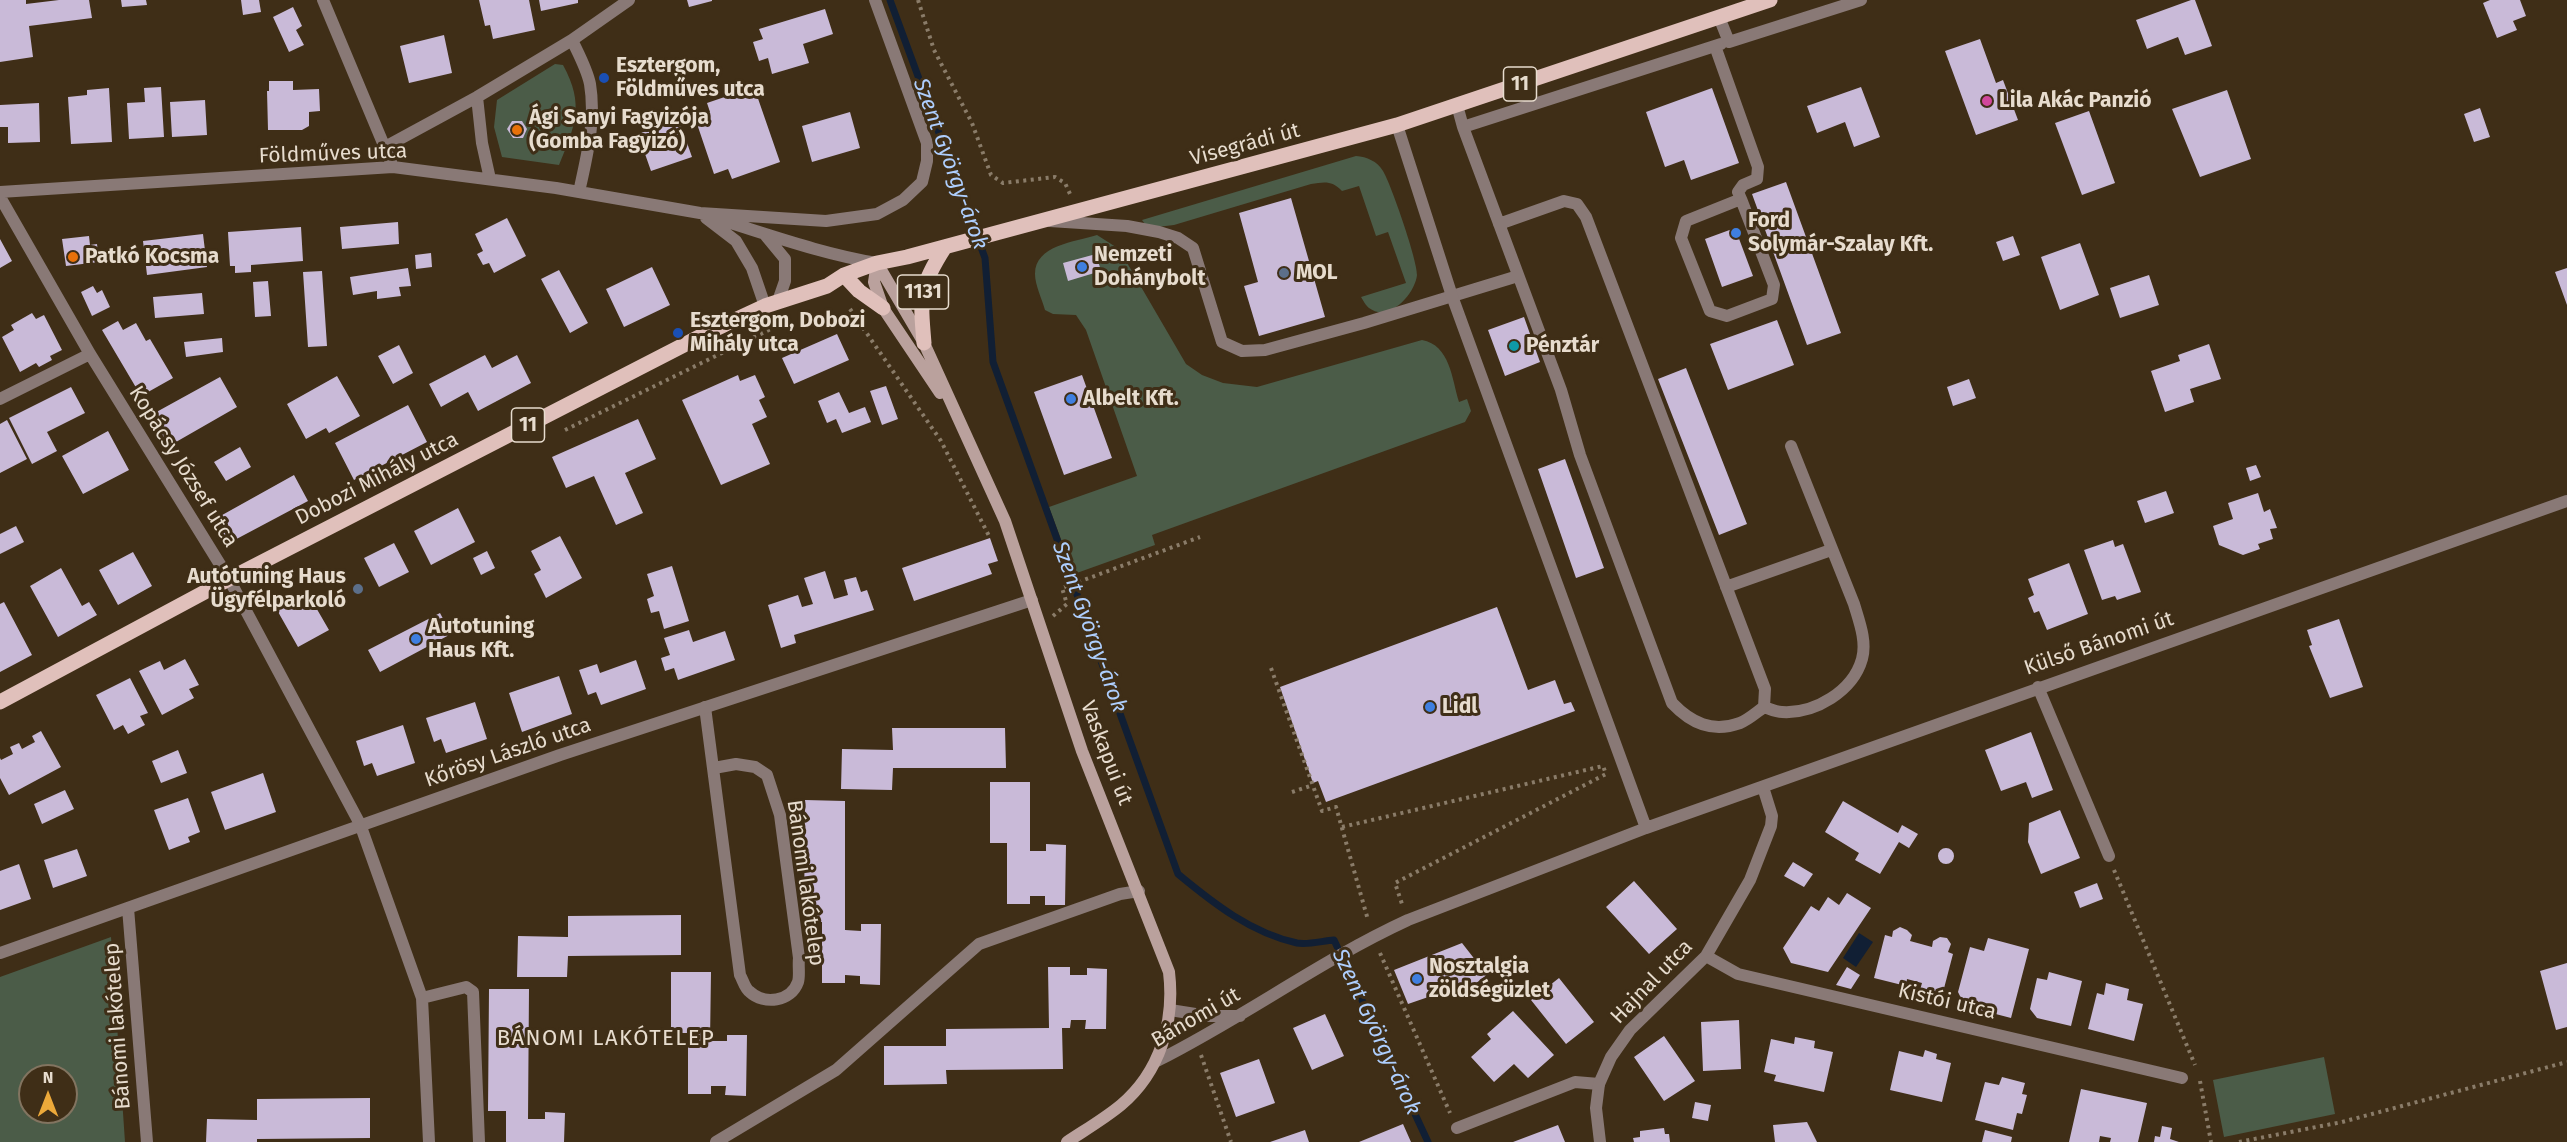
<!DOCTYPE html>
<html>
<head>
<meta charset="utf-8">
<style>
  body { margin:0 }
  #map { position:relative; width:2567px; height:1142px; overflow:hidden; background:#3f2e17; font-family:"Fira Sans",sans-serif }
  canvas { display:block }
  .north { position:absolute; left:18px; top:1064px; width:60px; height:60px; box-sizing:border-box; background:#3f2e17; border:2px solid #827460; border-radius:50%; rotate:0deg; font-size:16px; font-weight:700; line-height:24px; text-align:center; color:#e7dcce }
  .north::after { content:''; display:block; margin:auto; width:21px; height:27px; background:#eca93a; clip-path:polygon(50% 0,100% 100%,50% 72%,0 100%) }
</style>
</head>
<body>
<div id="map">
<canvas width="2567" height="1142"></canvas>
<div class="north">N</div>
</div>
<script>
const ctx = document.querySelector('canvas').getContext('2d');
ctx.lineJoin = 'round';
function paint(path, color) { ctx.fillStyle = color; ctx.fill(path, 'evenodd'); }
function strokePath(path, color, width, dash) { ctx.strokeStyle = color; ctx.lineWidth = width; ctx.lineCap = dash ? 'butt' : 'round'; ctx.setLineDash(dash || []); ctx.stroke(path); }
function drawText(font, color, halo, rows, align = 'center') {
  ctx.font = font + ' "Fira Sans",sans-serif'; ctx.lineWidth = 6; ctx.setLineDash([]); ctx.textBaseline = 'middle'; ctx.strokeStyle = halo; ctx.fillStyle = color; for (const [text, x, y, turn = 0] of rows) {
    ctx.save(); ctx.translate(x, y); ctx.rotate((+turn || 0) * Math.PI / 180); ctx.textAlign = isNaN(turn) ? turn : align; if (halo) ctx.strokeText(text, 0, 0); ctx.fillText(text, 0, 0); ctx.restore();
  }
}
paint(new Path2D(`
  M555 64 563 65C585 105 575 126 559 165L502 157 494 127 497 100Z
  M1356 156C1367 157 1377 161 1383 171 1391 184 1418 262 1417 275 1415 294 1389 323 1369 308 1366 306 1363 300 1361 297L1406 283 1388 232 1376 236 1359 186 1342 191C1332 180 1324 182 1311 184L1174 225 1157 227 1145 224 1142 220Z
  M1097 235 1119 249 1186 364 1202 375 1223 383 1257 387 1422 340C1450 345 1452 379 1459 402L1467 399 1471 411 1465 422 1152 535 1155 545 1074 574 1049 507 1137 476 1086 330 1076 315 1053 314 1045 310C1042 299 1035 285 1035 274 1035 245 1075 242 1097 235Z
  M111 937 125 1142H0V977ZM30 1076H66V1112H30Z
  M2324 1057 2335 1114 2224 1137 2213 1080Z`), '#4b5c48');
paint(new Path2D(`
  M1859 933 1873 942 1856 967 1843 958Z`), '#111f34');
strokePath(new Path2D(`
  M890 0 985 258 993 362 1178 874C1213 903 1251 933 1297 943 1308 945 1322 941 1334 940L1428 1142`), '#111f34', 7);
paint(new Path2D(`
  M0 0H26V4L59 0H89L92 18 29 26 33 57 0 62Z
  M121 0H146L147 5 122 7Z
  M241 0H259L261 12 243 15Z
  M479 0H529L535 30 493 39 490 25 485 26Z
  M539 0H578V3L541 11Z
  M687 0H712V1L689 7Z
  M2191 0H2195L2212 46 2185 55 2178 37 2147 49 2136 20Z
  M2490 0H2520L2526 16 2513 21 2517 30 2497 38 2483 3Z
  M293 7 302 26 296 30 304 45 289 52 273 17Z
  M825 9 833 34 803 44 809 63 772 74 768 58 759 61 753 42 763 39 759 29Z
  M444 35 452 73 409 83 400 46Z
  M1980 39 1996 83 2003 80 2018 120 1976 135 1945 51Z
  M269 81H293V90L319 89 320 111 309 112V126L302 130H268L267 91H269Z
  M161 87 164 137 129 139 127 103 145 102 144 88Z
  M754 87 780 162 732 179 728 169 714 174 695 118 710 112 707 103Z
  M1861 87 1880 137 1854 147 1845 122 1817 133 1807 106Z
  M109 88 112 142 71 144 68 97 87 95V90Z
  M1712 88 1739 163 1691 180 1684 160 1665 167 1646 112Z
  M2227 90 2251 159 2200 177 2172 109Z
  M205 100 207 135 172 137 170 102Z
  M39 103 40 142 8 143V127H0V105Z
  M2480 108 2490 137 2474 142 2464 114Z
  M2089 111 2115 183 2082 195 2055 123Z
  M850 112 860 148 812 162 802 126Z
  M679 120 692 157 651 171 638 134Z
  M512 121H522L527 129 523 138H513L507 129Z
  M1786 182 1841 333 1807 345 1752 194Z
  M1291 198 1325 317 1259 336 1244 286 1258 282 1239 213Z
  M507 218 526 256 494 273 489 263 483 265 477 254 483 251 475 234Z
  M398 222 399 244 342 249 340 227Z
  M301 227 303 261 251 265V272L235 273V266H230L228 232Z
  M1735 228 1753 276 1722 287 1705 239Z
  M203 234 207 267 147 275 143 241Z
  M89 236 90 245 97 244 99 262 66 266 62 239Z
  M2013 236 2020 255 2003 261 1996 242Z
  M0 239 12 261 0 268Z
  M2080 243 2099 295 2060 310 2041 257Z
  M431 253 432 267 416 269 415 255Z
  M1096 254 1101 271 1068 281 1063 263Z
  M652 267 670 305 624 327 606 289Z
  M408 268 411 286 399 287 401 296 377 299V291L353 295 350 277Z
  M2567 268V305L2555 272Z
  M559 270 588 323 570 333 541 279Z
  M322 271 327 346 308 347 303 272Z
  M2149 275 2159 305 2120 318 2110 288Z
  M268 281 271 316 255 317 253 282Z
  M93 286 97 293 102 290 110 307 92 316 81 292Z
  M202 293 204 314 155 318 153 297Z
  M32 313 36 319 44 315 62 350 50 356 52 360 39 367 36 363 20 372 2 337 14 330 11 325Z
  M1524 317 1540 362 1505 376 1488 330Z
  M1777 320 1794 365 1728 390 1710 344Z
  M118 321 123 330 136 323 146 341 150 339 173 378 141 396 102 330Z
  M837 334 849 360 794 384 782 358Z
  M222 338 223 352 186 357 184 342Z
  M2209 344 2221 379 2190 389 2194 402 2165 412 2151 371 2180 361 2178 355Z
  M399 345 413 373 393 384 378 356Z
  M485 355 492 368 517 355 531 383 478 411 468 392 441 407 429 384Z
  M1686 368 1747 524 1719 535 1658 379Z
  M738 375 740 381 755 375 765 397 759 400 767 417 752 424 770 464 721 485 682 400Z
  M1082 375 1112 458 1064 475 1034 392Z
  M337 376 360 416 329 433 326 428 306 439 287 404Z
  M220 377 237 407 169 446 151 415Z
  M1969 379 1976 398 1953 406 1947 387Z
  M886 386 898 419 882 425 870 391Z
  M71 387 85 413 47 432 57 451 32 464 9 418Z
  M839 392 849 413 865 407 871 422 842 433 836 419 827 423 818 401Z
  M408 405 427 442 354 480 335 443Z
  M638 419 656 459 625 473 643 513 616 525 594 476 566 488 552 457Z
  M7 420 27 459 0 473V424Z
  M108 431 129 470 83 494 62 456Z
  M240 447 251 467 226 481 214 462Z
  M1565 459 1604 568 1576 578 1538 469Z
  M2256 465 2261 477 2250 481 2246 468Z
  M294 475 308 501 229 543 215 519Z
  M2166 491 2174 513 2145 523 2137 501Z
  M2258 493 2264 512 2270 509 2277 528 2270 529 2273 539 2258 544 2260 549 2243 555 2219 545 2213 526 2233 519 2228 503Z
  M458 508 475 542 431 565 414 531Z
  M16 526 24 542 0 554V534Z
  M560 536 582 578 546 598 534 574 541 570 531 551Z
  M990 538 998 561 988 564 992 574 914 601 902 568Z
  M2113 540 2115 547 2123 544 2141 592 2117 600 2115 596 2102 600 2084 550Z
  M394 543 409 572 379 587 364 558Z
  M487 551 495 568 481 575 473 558Z
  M133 552 152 586 118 605 99 570Z
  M2069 563 2088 614 2047 630 2039 611 2034 613 2028 598 2034 595 2028 579Z
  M672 566 689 621 664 629 659 611 651 613 647 599 654 596 647 574Z
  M61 568 82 606 89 602 97 615 58 637 30 586Z
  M825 571 834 599 848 595 844 580 856 577 861 592 867 590 874 610 794 635 796 643 781 648 768 605 798 595 802 607 813 604 804 578Z
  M307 592 329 630 298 647 277 610Z
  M4 602 32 655 0 672V604Z
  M1497 607 1528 690 1555 680 1564 704 1571 702 1575 711 1326 802 1318 781 1313 783 1280 687Z
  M440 613 451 634 380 672 368 650Z
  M2339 619 2363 687 2330 698 2309 646 2312 645 2307 630Z
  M689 630 693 642 725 631 735 660 678 680 674 668 665 671 661 658 670 655 664 638Z
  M185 659 199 685 189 689 194 698 162 715 139 671 160 661 164 670Z
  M636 660 646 689 601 705 596 692 588 695 579 670 597 664 600 673Z
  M559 676 572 714 522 732 509 693Z
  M130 678 148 713 140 716 145 725 128 734 123 725 114 730 96 695Z
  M475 702 487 739 446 753 441 739 434 742 426 718Z
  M403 725 415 763 377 776 372 763 364 766 356 741Z
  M892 728H1005L1006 768H893L892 790 841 789 842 749 893 750Z
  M41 731 61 767 9 795 0 778V758L1 760 13 754 10 747 19 743 22 749 35 742 32 736Z
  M2031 732 2053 790 2032 798 2026 782 2001 791 1985 750Z
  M178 750 187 773 161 783 152 761Z
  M263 773 276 812 225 830 211 792Z
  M990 782H1030V851H1046V844L1066 845 1065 905H1045V896H1030V904H1007V843H990Z
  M65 790 74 809 42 824 34 804Z
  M188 798 200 832 188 837 190 842 169 850 154 810Z
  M805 800 845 801V930L861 931V924H881L880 985 860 984V976L845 975V983H822V922H804Z
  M1843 801 1898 833 1902 825 1918 834 1909 848 1899 842 1880 874 1855 860 1859 853 1825 832Z
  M2060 810 2080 858 2041 874 2028 842 2029 823Z
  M1938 856a8 8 0 1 1 16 0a8 8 0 1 1-16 0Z
  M77 849 87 876 53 888 44 860Z
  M1793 862 1813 874 1804 887 1784 876Z
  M19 864 31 899 0 910V871Z
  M1634 881 1677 929 1649 954 1606 907Z
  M2097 883 2103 899 2080 908 2074 892Z
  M1847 893 1871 908 1828 972 1791 963 1783 948 1811 906 1819 911 1828 897 1839 905Z
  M681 915V955L568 956 567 977H517L518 936 568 937V916Z
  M1900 927 1907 930 1912 935 1910 941 1932 947 1933 941 1940 937 1947 938 1951 944 1948 952 1953 954 1942 996 1920 990 1922 983 1907 979 1906 986 1874 978 1885 935 1892 937 1893 931Z
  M1988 938 2029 949 2011 1018 1965 1006 1958 992 1970 947 1984 951Z
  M1462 943 1487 975 1464 992 1454 981 1433 989 1437 994 1408 1004 1394 970Z
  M2567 963V1027L2556 1030 2540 971Z
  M1048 967H1070V975H1087V968L1107 969 1106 1029H1085L1086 1020H1071L1070 1028H1062L1063 1069 946 1070 947 1084 884 1085V1046H946V1029L1049 1028Z
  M1847 967 1860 975 1851 989 1836 985Z
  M671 972H711L710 1041H727V1035H747L746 1096 725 1095 726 1086H711V1094H688V1033H671Z
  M2049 972 2082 981 2071 1026 2037 1018 2030 1009 2037 978 2047 980Z
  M1559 978 1594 1022 1566 1044 1531 1000Z
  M2106 983 2129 989 2127 1000 2143 1004 2134 1041 2088 1029 2097 993 2104 995Z
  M489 989H529L528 1119H545V1112L565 1113 564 1142H506V1111H488Z
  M1513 1011 1554 1055 1528 1078 1514 1064 1494 1082 1471 1057 1491 1039 1487 1034Z
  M1325 1014 1344 1056 1312 1070 1293 1028Z
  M1739 1020 1741 1069 1703 1071 1701 1022Z
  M1664 1036 1695 1081 1664 1101 1634 1057Z
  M1795 1037 1815 1041 1814 1048 1833 1052 1824 1092 1774 1081 1776 1075 1764 1072 1771 1039 1794 1044Z
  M1925 1050 1937 1054 1936 1059 1951 1063 1942 1102 1890 1090 1899 1051 1923 1057Z
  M1259 1059 1275 1103 1236 1117 1220 1073Z
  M2002 1077 2025 1083 2022 1094 2027 1095 2022 1114 2017 1113 2013 1130 1975 1120 1985 1082 1999 1085Z
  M2081 1089 2147 1103 2138 1142H2110L2111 1138 2100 1136 2099 1142H2069Z
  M370 1098V1138L257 1139V1142H206L207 1119 257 1120V1099Z
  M1695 1102 1711 1105 1708 1121 1692 1118Z
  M1807 1122 1817 1142H1775L1773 1125Z
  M1403 1124 1411 1142H1359Z
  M1558 1125 1565 1142H1513Z
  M2162 1126 2172 1128 2170 1139 2179 1142H2154L2155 1136 2160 1137Z
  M1664 1128 1665 1134H1669L1670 1142H1634L1633 1138 1640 1137V1131Z
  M1305 1130 1309 1142H1270Z
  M1985 1130 2012 1137 2011 1142H1982Z`), '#c9bad8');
strokePath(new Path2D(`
  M918 0 934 50 972 123 991 175 1003 183 1055 177 1065 183 1070 194
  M850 309 941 441 990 538
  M565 430 785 322
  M1053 616 1067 604 1062 588 1200 537
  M1271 668 1322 811 1336 807 1368 920
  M1292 792 1313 785
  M1342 827 1603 766 1606 774 1395 883 1402 904
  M2114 870 2195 1065
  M1380 953 1450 1113
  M1201 1055 1231 1142
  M2200 1081 2211 1142
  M2239 1142 2342 1122 2567 1062`), '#8a7c69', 4, [3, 4.5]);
strokePath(new Path2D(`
  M1715 46 1758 167 1757 179 1743 185 1738 192 1741 199 1774 285 1772 299 1727 316 1710 311 1681 238 1686 221 1741 199
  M1457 105 1463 127 1721 44
  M1463 127 1561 390 1580 455 1672 703C1691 723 1712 733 1740 723 1748 720 1757 712 1764 707L1765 689 1586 217 1577 204 1564 201 1499 224
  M1050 221 1127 226 1159 232 1178 238 1193 248 1222 342 1242 351 1265 350 1364 323 1518 276
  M1726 587 1831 550
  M705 707 740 975C743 980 745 989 750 992 764 1005 791 1002 798 982 800 976 798 965 799 958L780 815 767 775 755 767 736 764 714 768
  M1764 707C1770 709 1776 712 1782 712 1815 714 1853 691 1862 659 1867 641 1859 621 1854 604L1791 446
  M360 824 422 998 429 1142
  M422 998 466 987 473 992 479 1142
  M1457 1128 1575 1082 1599 1084`), '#897976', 12);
strokePath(new Path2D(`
  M323 0 393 167
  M1719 17 1729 42 1861 0
  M572 40C578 53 587 69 590 84 596 120 587 156 579 192
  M477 97 482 143 490 179
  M1397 125 1452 296 1646 828
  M385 147 477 97 572 40 629 0
  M0 192 393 167 556 188 700 213 826 221 877 214 903 200 922 182 927 161V143L875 0
  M0 197 90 354 229 579 360 824
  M706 218 736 241 752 268 765 306
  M721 220C773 236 823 254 877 263
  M766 236 785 259V281L778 301
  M0 399 90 354
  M2038 687 2109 856
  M128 908 147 1142
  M0 953 560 755 1032 600
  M1706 956 1738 974 2182 1078
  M1170 1010 1208 1016H1240
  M1157 1061C1243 1018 1321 960 1408 920L1646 828 2567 501
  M716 1142 836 1070 979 944 1120 894 1139 891
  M1600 1142 1596 1108 1599 1084 1611 1057 1630 1030 1706 956 1750 880 1771 826 1772 816 1763 787`), '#897976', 12);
strokePath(new Path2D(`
  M877 263 924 343 1005 521 1082 751 1169 972C1175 1022 1160 1072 1121 1105 1104 1119 1085 1130 1067 1142
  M877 263 874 282 883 308 940 393`), '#baa19d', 12);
strokePath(new Path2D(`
  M844 275 859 291 883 308
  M924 343C920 297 919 287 945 247
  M0 702 229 579 709 332 765 306 827 286 844 275 877 263 907 257 1397 125 1770 0`), '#e0c0bb', 15);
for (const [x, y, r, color] of [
  [604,78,6,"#1a4fb4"],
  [1987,101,6,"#d1479c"],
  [517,130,6,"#e8710a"],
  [1736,233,6,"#3f7fe0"],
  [73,257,6,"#e8710a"],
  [1082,267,6,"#3f7fe0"],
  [1284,273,6,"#5c6f8a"],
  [678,333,6,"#1a4fb4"],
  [1514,346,6,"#0f9aa8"],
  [1071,399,6,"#3f7fe0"],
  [358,589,6,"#5c6f8a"],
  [416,639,6,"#3f7fe0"],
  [1430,707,6,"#3f7fe0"],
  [1417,979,6,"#3f7fe0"]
]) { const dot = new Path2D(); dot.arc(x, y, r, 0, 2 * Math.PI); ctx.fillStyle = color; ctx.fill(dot); strokePath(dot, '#3f2e17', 2); }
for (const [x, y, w] of [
  [1520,84,33],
  [923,292,51],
  [528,425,33]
]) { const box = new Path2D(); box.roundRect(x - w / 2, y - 17, w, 34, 4.5); ctx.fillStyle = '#3f2e17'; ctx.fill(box); strokePath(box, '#e7dcce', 1.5); }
drawText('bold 20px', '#e7dcce', null, [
  ["11",1520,84],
  ["1131",923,292],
  ["11",528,425]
]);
drawText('bold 21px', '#e7dcce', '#3f2e17', [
  ["Esztergom,",616,66],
  ["Földműves utca",616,90],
  ["Lila Akác Panzió",1999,101],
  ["Ági Sanyi Fagyizója",529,118],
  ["(Gomba Fagyizó)",529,142],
  ["Ford",1748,221],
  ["Solymár-Szalay Kft.",1748,245],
  ["Nemzeti",1094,255],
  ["Dohánybolt",1094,279],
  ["Patkó Kocsma",85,257],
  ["MOL",1296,273],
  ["Esztergom, Dobozi",690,321],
  ["Mihály utca",690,345],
  ["Pénztár",1526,346],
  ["Albelt Kft.",1083,399],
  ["Autótuning Haus",346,577,"right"],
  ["Ügyfélparkoló",346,601,"right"],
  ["Autotuning",428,627],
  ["Haus Kft.",428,651],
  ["Lidl",1442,707],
  ["Nosztalgia",1429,967],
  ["zöldségüzlet",1429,991]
], 'left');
drawText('21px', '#e7dcce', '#3f2e17', [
  ["Visegrádi út",1245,145,-15],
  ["Földműves utca",333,154,-2],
  ["Kopácsy József utca",183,467,58],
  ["Dobozi Mihály utca",377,479,-27],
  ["Külső Bánomi út",2099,644,-19],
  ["Kőrösy László utca",508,753,-19],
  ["Vaskapui út",1106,753,69],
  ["Bánomi lakótelep",805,883,82],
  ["Hajnal utca",1652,982,-46],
  ["Kistói utca",1947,1002,13],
  ["Bánomi út",1196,1018,-30],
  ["Bánomi lakótelep",118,1026,-94]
]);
drawText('italic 22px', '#aecefd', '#3f2e17', [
  ["Szent György-árok",950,164,70],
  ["Szent György-árok",1089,627,70],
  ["Szent György-árok",1376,1032,65]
]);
ctx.letterSpacing = '1.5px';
drawText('22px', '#e7dcce', '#3f2e17', [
  ["BÁNOMI LAKÓTELEP",606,1039]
]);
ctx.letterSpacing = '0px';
</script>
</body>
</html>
